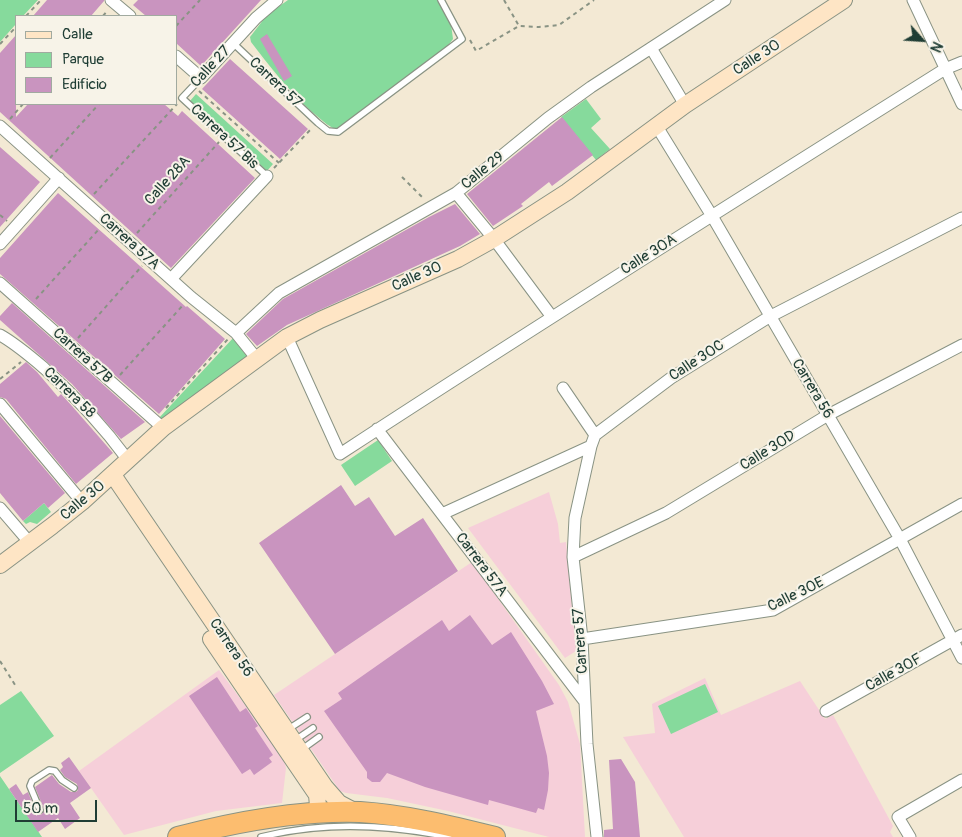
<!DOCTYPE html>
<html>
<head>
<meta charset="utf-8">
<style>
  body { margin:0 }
  #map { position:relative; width:962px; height:837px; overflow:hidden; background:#f3e9d4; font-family:Pangolin,sans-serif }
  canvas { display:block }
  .legend { position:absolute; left:15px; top:15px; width:162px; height:90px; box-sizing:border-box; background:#f7f3e8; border:1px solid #a1aaa0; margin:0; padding:6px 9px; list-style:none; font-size:15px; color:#1f3d34 }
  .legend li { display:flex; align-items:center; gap:10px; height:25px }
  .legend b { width:25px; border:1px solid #a1aaa0 }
  .north { position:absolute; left:897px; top:15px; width:50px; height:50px; -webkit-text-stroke:4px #f7f3e8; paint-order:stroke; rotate:116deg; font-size:14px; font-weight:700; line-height:20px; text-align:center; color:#1f3d34 }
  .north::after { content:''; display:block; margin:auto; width:18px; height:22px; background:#1f3d34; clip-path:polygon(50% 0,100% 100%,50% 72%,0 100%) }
  .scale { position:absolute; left:15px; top:800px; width:82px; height:22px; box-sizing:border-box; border:2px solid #1f3d34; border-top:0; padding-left:6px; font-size:15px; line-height:18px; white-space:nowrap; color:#1f3d34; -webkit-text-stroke:4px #f7f3e8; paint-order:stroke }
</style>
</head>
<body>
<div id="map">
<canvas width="962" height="837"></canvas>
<ul class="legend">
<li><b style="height:6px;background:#fee5c5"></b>Calle</li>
<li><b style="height:14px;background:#86da9c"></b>Parque</li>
<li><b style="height:14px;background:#c994bf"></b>Edificio</li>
</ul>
<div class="north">N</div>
<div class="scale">50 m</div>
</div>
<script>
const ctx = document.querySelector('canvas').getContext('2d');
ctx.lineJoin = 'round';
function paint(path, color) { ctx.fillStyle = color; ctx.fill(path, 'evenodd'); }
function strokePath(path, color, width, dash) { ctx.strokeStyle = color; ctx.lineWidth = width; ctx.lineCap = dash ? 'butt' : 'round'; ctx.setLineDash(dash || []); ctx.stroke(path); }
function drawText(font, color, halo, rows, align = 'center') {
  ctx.font = font + ' Pangolin,sans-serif'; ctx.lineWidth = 4; ctx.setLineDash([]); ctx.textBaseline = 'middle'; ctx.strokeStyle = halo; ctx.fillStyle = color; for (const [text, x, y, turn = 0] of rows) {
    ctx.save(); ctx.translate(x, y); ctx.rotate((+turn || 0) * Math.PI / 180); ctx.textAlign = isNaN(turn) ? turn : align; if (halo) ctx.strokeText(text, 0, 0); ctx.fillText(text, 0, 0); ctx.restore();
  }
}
paint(new Path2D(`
  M549 492 558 524 560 543 566 542 576 651 565 658 468 528Z
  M472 562 559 685 568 702 580 744 585 837H549L448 811 387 798 346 793 340 791 274 695Z
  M219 670 283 756 286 768 282 803 216 811 124 835 79 771Z
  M705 678 721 715 800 681 825 719 833 715 893 826 890 832 893 837H684L623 737 655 733 652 704Z`), '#f6cfd9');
paint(new Path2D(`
  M0 0H38L23 16H16V24L0 42Z
  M288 0H437L451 24 453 39 446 48 337 130C327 126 320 118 312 112 289 91 270 67 251 42L250 37 267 15Z
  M196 94 273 164 267 171 190 101Z
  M586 99 601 119 591 128 610 149 596 160 561 117Z
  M234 337 251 357 163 422 159 418Z
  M378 440 392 461 355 486 341 465Z
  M44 503 51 512 37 524 30 522 26 524 23 521Z
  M705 684 718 712 671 734 658 706Z
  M21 691 54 736 0 773V705Z
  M0 776 42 837H0Z`), '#86da9c');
paint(new Path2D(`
  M47 0H104V1L91 16H33Z
  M138 0H261L201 66 176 43V16H146L133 5Z
  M267 34 292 76 284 81 260 39Z
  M16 35V117L28 104H164L178 116 182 111 255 178 171 268 0 112V53Z
  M230 59 308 129 280 159 202 89Z
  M562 117 593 155 552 186 549 182 521 204 523 206 493 226 467 194Z
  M0 147 40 182 0 227Z
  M58 193 186 307 187 306 225 339 159 414 0 274V258Z
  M455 204 480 234 460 246 287 325 257 346 246 334 283 299 429 217Z
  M12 303 145 422 121 439 72 384 0 320V316Z
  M26 362 37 372 58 397 61 394 72 406 113 453 76 484 6 399 0 397V384Z
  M0 416 65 493 48 508 44 503 23 521 0 493Z
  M341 485 355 506 369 497 395 536 423 518 458 571 335 654 259 543Z
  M470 615 492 645 511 632 542 681 554 704 536 711 547 756 549 773 548 790 544 810 538 808 536 813 489 800 488 805 425 787 387 773 380 782H372L367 778V772L324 711 342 699 338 693 442 620 449 631Z
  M217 677 240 712 246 708 258 726 255 728 273 755 269 758 272 762 254 775 250 769 242 774 189 696Z
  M69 757 91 788 70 803 80 818 65 829 58 818 38 832 9 789 16 784 23 795 28 792 36 812 39 815 42 814 44 809 35 787 52 775 59 784 71 792H76L78 790 77 784 65 777 60 770 63 767 61 763Z
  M621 759 635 782 640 837H604V830L613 829 609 760Z`), '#c994bf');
const lane = new Path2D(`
  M233 43 318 123 328 131 338 132 462 39 441 0
  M201 78 182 98 267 176
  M287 730 307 717
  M294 741 313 728
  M301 750 319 737
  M40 810 30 786 32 781 49 770 55 771 62 780 74 788
  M261 837C323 821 387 824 449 837`);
const street = new Path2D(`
  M111 0 130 16
  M913 0 962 104
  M651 48 685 105
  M176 56 201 78 256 18 277 0
  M656 125 712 216 900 539 962 658
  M0 126 191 297 236 333 257 359
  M456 193 494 239 552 317
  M0 244 59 178
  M171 279 267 176
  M0 283 163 428
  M236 333 279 293 456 193 548 118 591 87 725 0
  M0 335C16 344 30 356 44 368 75 396 103 426 128 460
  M287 337 340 454C540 323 743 196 945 69L962 62
  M563 388 595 435
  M0 404 82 502
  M377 429 585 702
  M0 508 30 543
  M442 514 591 446
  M573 557 666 513 828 415 962 345
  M582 639 773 610 962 504
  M826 711 962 635
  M597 837 587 744 582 639 573 557 575 518 591 446 595 435 671 378 769 317 962 218
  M910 837 898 817 962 780`);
const secondary = new Path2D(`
  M113 475 325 787 339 803 356 812
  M0 565 52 526 82 502 163 428 287 337 320 320 458 259 494 239 567 192 685 105 844 0
  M211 639 317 795 318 806 314 814`);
const highway = new Path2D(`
  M178 837C235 822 301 810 360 812 406 815 451 826 495 837`);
strokePath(lane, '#899384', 8);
strokePath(street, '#899384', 13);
strokePath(secondary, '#899384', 18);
strokePath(highway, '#899384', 22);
strokePath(new Path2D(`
  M504 0 519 26
  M26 16 41 0
  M103 16 108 10
  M176 26 200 0
  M470 40 476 51 519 26 539 27 559 25 594 0
  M0 44 16 27
  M199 91 279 163
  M10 119 23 104
  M50 158 99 104
  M274 168 312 128
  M402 177 423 198
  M94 194 177 104
  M0 215 7 221
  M137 233 219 142
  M36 299 100 228
  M78 338 142 266
  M120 375 184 304
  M0 379 21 362
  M166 408 228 339
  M0 661 17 688`), '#899384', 2, [4, 4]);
strokePath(lane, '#fff', 5.5);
strokePath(street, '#fff', 11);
strokePath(secondary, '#fee5c5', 16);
strokePath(highway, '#fcbd6f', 20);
drawText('15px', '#1f3d34', '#f7f3e8', [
  ["Calle 30",757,58,-33],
  ["Calle 27",211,67,-47],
  ["Carrera 57",275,83,43],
  ["Carrera 57 Bis",224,137,43],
  ["Calle 29",483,171,-39],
  ["Calle 28A",168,181,-48],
  ["Carrera 57A",129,242,42],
  ["Calle 30A",649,255,-32],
  ["Calle 30",417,277,-24],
  ["Carrera 57B",82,356,42],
  ["Calle 30C",697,361,-33],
  ["Carrera 56",812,389,59],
  ["Carrera 58",69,393,44],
  ["Calle 30D",768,451,-32],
  ["Calle 30",83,501,-40],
  ["Carrera 57A",481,565,53],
  ["Calle 30E",796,595,-26],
  ["Carrera 57",581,641,-94],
  ["Carrera 56",231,648,56],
  ["Calle 30F",894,673,-29]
]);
</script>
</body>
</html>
